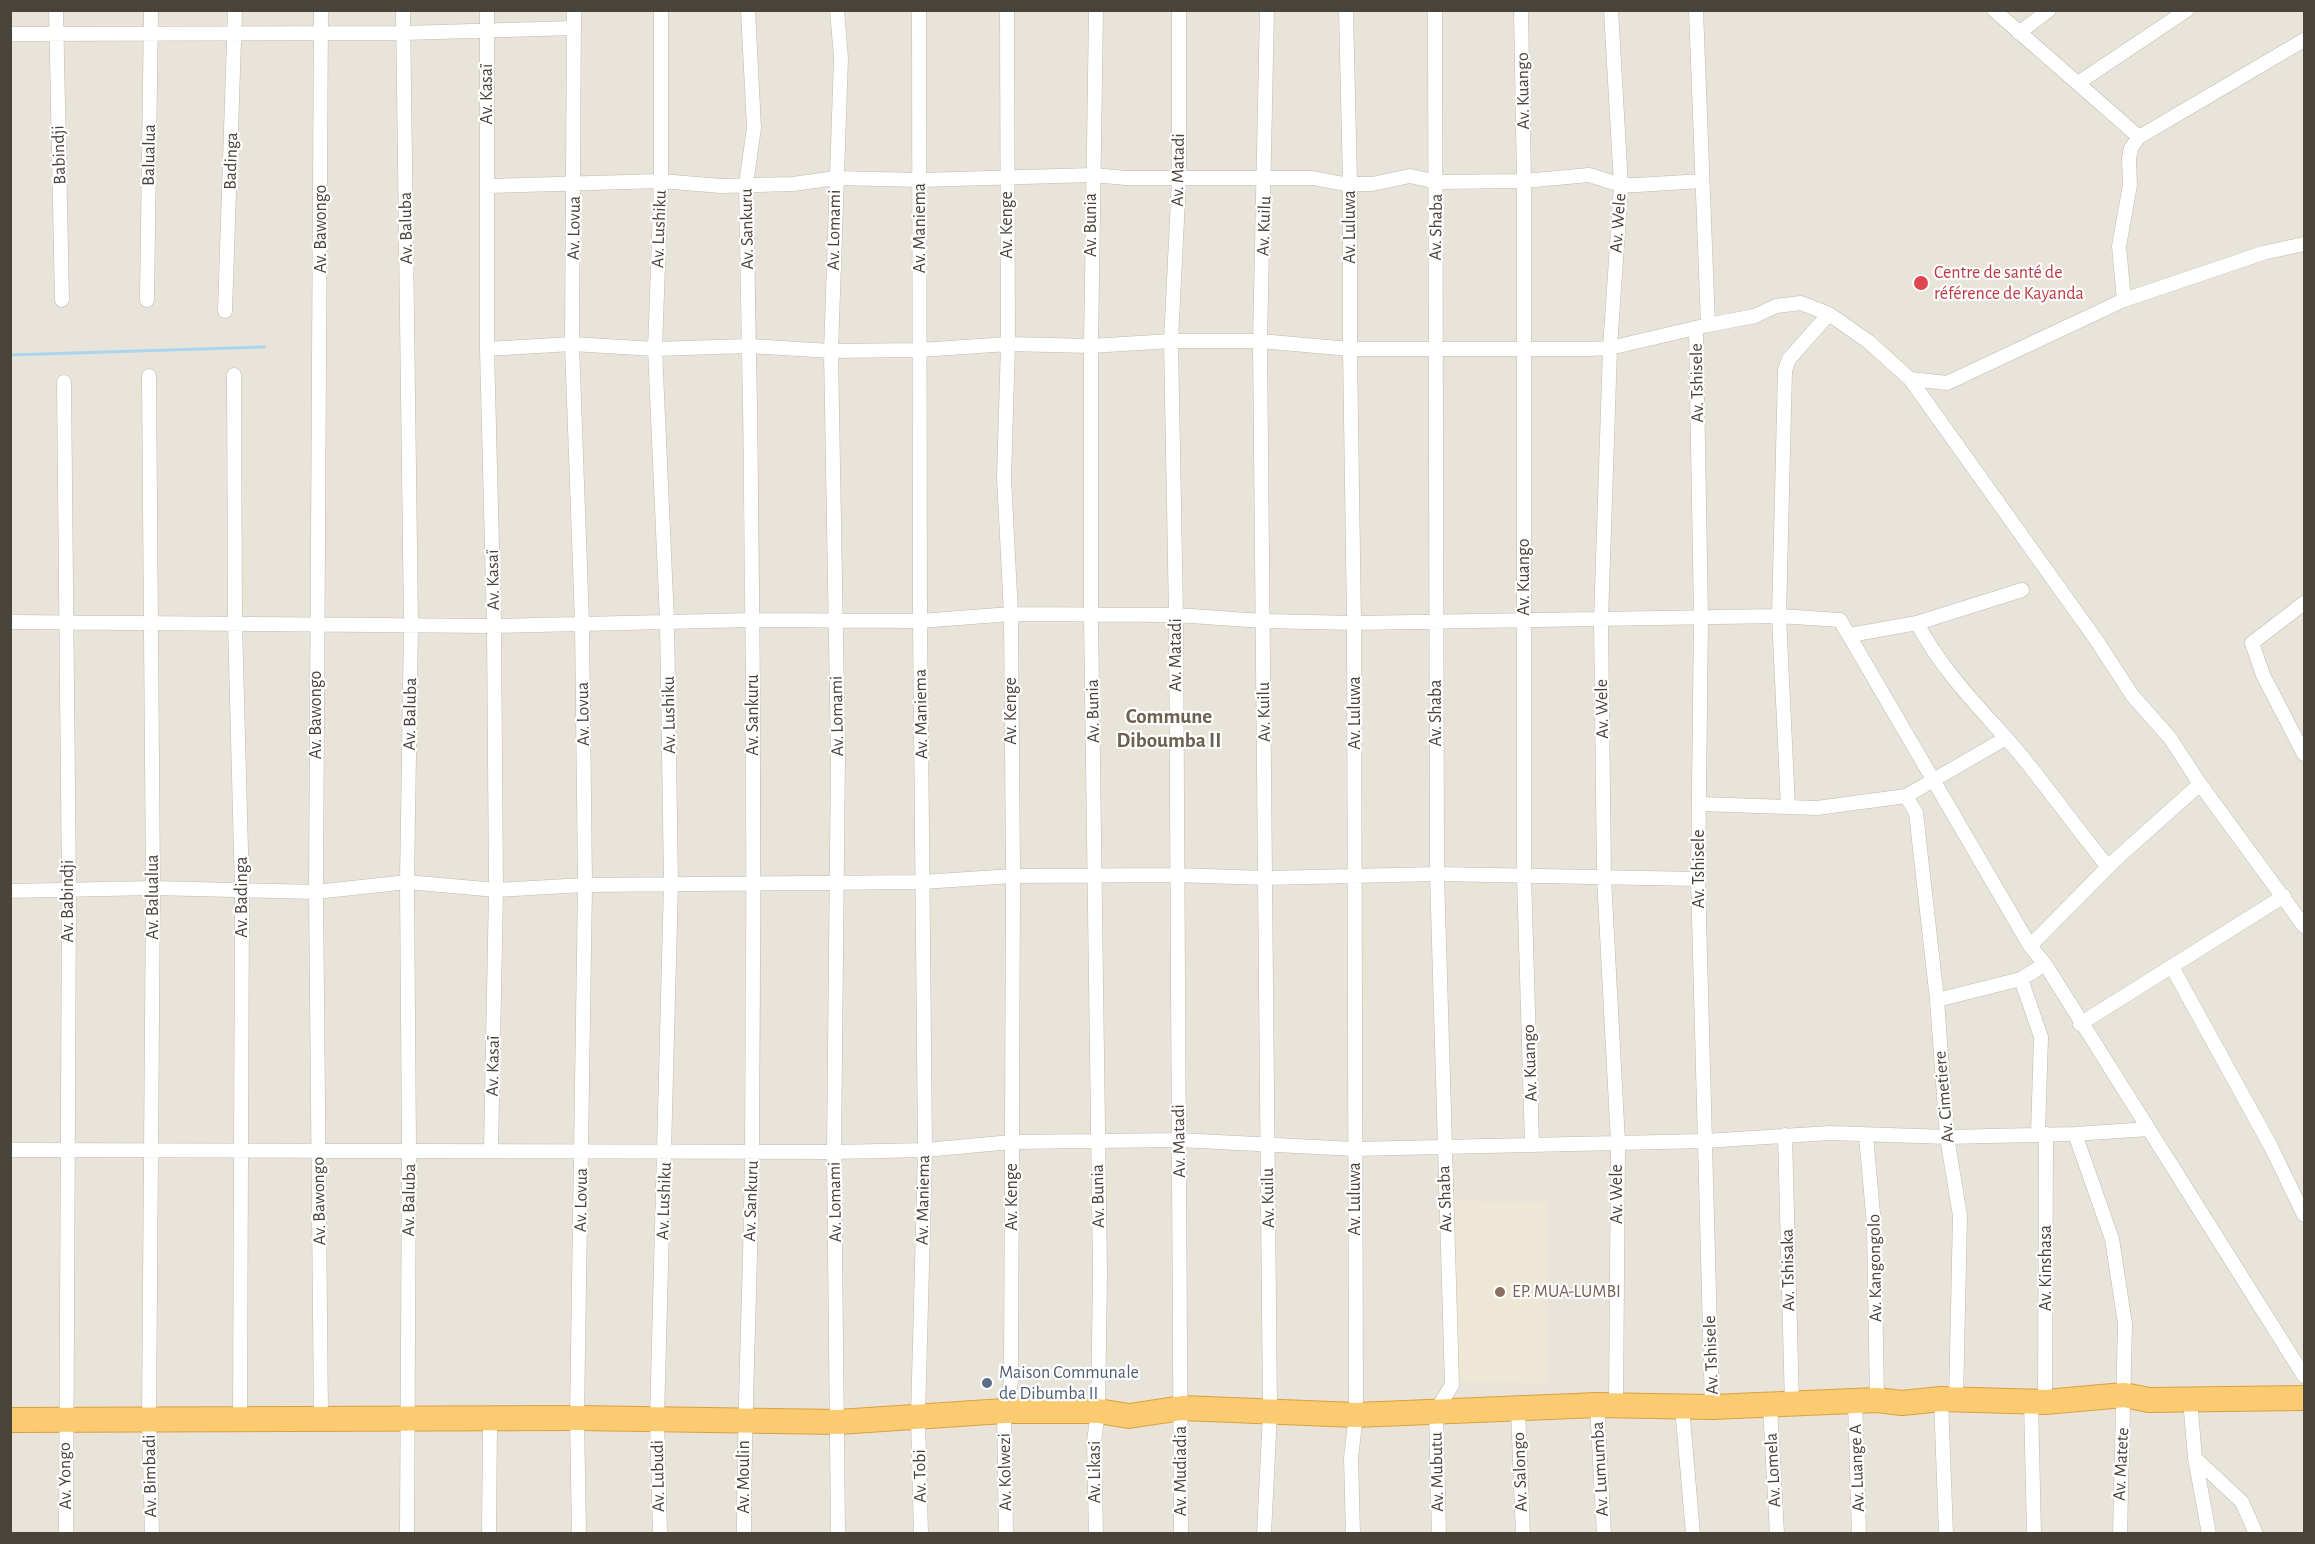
<!DOCTYPE html>
<html>
<head>
<meta charset="utf-8">
<style>
  body { margin:0 }
  #map { position:relative; width:2315px; height:1544px; overflow:hidden; background:#f5f2eb; font-family:"Alegreya Sans",sans-serif }
  canvas { display:block }
  .frame { position:absolute; inset:0; border:12px solid #494339; pointer-events:none }
</style>
</head>
<body>
<div id="map">
<canvas width="2315" height="1544"></canvas>
<div class="frame"></div>
</div>
<script>
const ctx = document.querySelector('canvas').getContext('2d');
ctx.lineJoin = 'round';
function paint(path, color) { ctx.fillStyle = color; ctx.fill(path, 'evenodd'); }
function strokePath(path, color, width, dash) { ctx.strokeStyle = color; ctx.lineWidth = width; ctx.lineCap = dash ? 'butt' : 'round'; ctx.setLineDash(dash || []); ctx.stroke(path); }
function drawText(font, color, halo, rows, align = 'center') {
  ctx.font = font + ' "Alegreya Sans",sans-serif'; ctx.lineWidth = 4.5; ctx.setLineDash([]); ctx.textBaseline = 'middle'; ctx.strokeStyle = halo; ctx.fillStyle = color; for (const [text, x, y, turn = 0] of rows) {
    ctx.save(); ctx.translate(x, y); ctx.rotate((+turn || 0) * Math.PI / 180); ctx.textAlign = isNaN(turn) ? turn : align; if (halo) ctx.strokeText(text, 0, 0); ctx.fillText(text, 0, 0); ctx.restore();
  }
}
paint(new Path2D(`
  M11 11H2304V1533H11Z`), '#e9e4d9');
paint(new Path2D(`
  M1453 1201 1548 1202 1547 1383 1452 1382Z`), '#eee7d6');
strokePath(new Path2D(`
  M10 355 264 347`), '#aad4ef', 3);
const street = new Path2D(`
  M56 10 62 300
  M403 10 411 625 407 882 409 1150 407 1534
  M487 10V349L494 626 496 890 491 1150
  M574 10 572 344 582 623 585 885 577 1418 579 1534
  M837 10 841 58 831 351 838 755 834 1152 838 1534
  M919 10 920 621 925 1150 918 1418 921 1534
  M1096 10 1091 346V617L1100 1273 1098 1411 1094 1442 1096 1534
  M1179 10V179L1171 341 1176 615 1181 1534
  M1346 10 1350 183V349L1354 623 1356 1415 1351 1458 1353 1534
  M1435 10 1437 874 1452 1385 1436 1411 1439 1534
  M1521 10 1524 181V876L1532 1144
  M1611 10 1621 185 1610 348 1601 620 1604 878 1618 1143 1616 1407
  M1696 10 1708 325 1755 316 1776 306 1801 303 1829 314 1869 342 1910 379 2097 641 2132 695 2170 738 2200 784 2304 926
  M1994 10 2139 137
  M2019 33 2049 10
  M10 34 404 33 574 28
  M2078 83 2187 10
  M488 186 661 181 721 186 793 184 836 178 920 180 1092 175 1126 178H1313L1344 184H1372L1410 176 1437 182 1524 181 1589 175 1621 185H1637L1702 181
  M147 300 151 10
  M2124 300 2119 246 2130 185 2129 159 2131 148 2139 137 2304 40
  M225 311 235 10
  M1696 330 1701 617 1698 879 1712 1407
  M487 349 572 344 655 349 749 346 831 351 920 350 1008 344 1091 346 1171 341H1260L1350 349H1587L1610 348 1708 325
  M234 375 235 623 242 890 240 1420
  M149 376 153 888 149 1419 152 1534
  M1910 379 1947 383 2124 300 2263 253 2304 244
  M64 382 69 890 66 1534
  M2022 590 1917 623C1943 673 1984 712 2020 754 2050 791 2078 830 2108 867
  M2304 603 2252 643 2263 675 2304 754
  M10 622 494 626 753 620 920 621 1011 614 1176 615 1263 621 1354 623 1779 616 1840 620 2030 946 2045 964 2304 1376
  M1850 635 1917 623
  M1906 796 1916 813 1937 1000 1947 1137 1960 1216 1956 1401
  M1699 804 1817 808 1906 796 2006 738
  M1788 807 1779 616 1785 370 1789 359 1829 314
  M10 891 153 888 316 892 407 882 496 890 585 885 922 882 1013 876 1176 875 1266 878 1437 874 1698 879
  M2030 946 2114 861 2200 784
  M2172 967 2270 1145 2304 1215
  M2021 979 2041 1037 2038 1134
  M1937 1000 2021 979 2045 964
  M2080 1024 2284 896
  M2075 1134 2112 1239 2125 1324 2120 1534
  M1785 1135 1792 1405
  M1866 1136 1874 1225 1877 1400
  M10 1150 834 1152 925 1150 1012 1142 1179 1140 1354 1149 1705 1141 1830 1133 1947 1137 2075 1134 2149 1129
  M1941 1399 1946 1534
  M2190 1399 2195 1458 2242 1502 2256 1534
  M2031 1401 2034 1534
  M1855 1402 1859 1534
  M2045 1402 2046 1134
  M1597 1405 1604 1534
  M1770 1406 1777 1534
  M1682 1407 1693 1534
  M1518 1410 1523 1534
  M321 1419 316 892 321 10
  M2195 1458 2209 1534
  M489 1534 490 1420
  M660 1534 657 1419 671 883 667 621 655 349 661 181V10
  M744 1534C744 1405 751 1276 752 1147 755 826 753 505 746 184L754 128 748 10
  M1006 1534 1004 1411 1011 1382 1013 876 1011 614 1004 478 1008 344 1007 10
  M1264 1534 1270 1413 1260 341 1267 10`);
const highway = new Path2D(`
  M10 1420 577 1418 838 1422 1004 1411H1098L1129 1416 1182 1408 1356 1415 1597 1405 1712 1407 1877 1400 1902 1403 1941 1399 2045 1402 2124 1395 2149 1400 2304 1398`);
strokePath(street, '#c1baae', 15);
strokePath(highway, '#daa040', 26);
strokePath(street, '#fff', 14);
strokePath(highway, '#facb71', 24);
for (const [x, y, r, color] of [
  [1921,283,8,"#e0444e"],
  [1500,1292,6,"#8d6e63"],
  [987,1383,6,"#5c6f8a"]
]) { const dot = new Path2D(); dot.arc(x, y, r, 0, 2 * Math.PI); ctx.fillStyle = color; ctx.fill(dot); strokePath(dot, '#fff', 2); }
drawText('18px', '#494339', '#fff', [
  ["Av. Kuango",1523,91,-91],
  ["Av. Kasaï",487,94,-90],
  ["Babindji",59,155,-92],
  ["Balualua",149,155,-89],
  ["Badinga",231,161,-88],
  ["Av. Matadi",1178,170,-89],
  ["Av. Wele",1618,223,-86],
  ["Av. Kenge",1007,225,-90],
  ["Av. Bunia",1091,225,-90],
  ["Av. Kuilu",1264,226,-88],
  ["Av. Luluwa",1350,227,-90],
  ["Av. Shaba",1436,227,-89],
  ["Av. Baluba",406,228,-91],
  ["Av. Lovua",574,228,-89],
  ["Av. Maniema",920,228,-90],
  ["Av. Bawongo",321,229,-90],
  ["Av. Lushiku",659,229,-88],
  ["Av. Sankuru",747,229,-91],
  ["Av. Lomami",834,230,-89],
  ["Av. Tshisele",1697,383,-91],
  ["Av. Kuango",1524,577,-90],
  ["Av. Kasaï",493,580,-91],
  ["Av. Matadi",1176,655,-90],
  ["Av. Wele",1602,709,-91],
  ["Av. Kenge",1011,711,-90],
  ["Av. Bunia",1093,711,-91],
  ["Av. Kuilu",1264,712,-91],
  ["Av. Luluwa",1355,713,-90],
  ["Av. Shaba",1436,713,-90],
  ["Av. Baluba",410,714,-89],
  ["Av. Lovua",583,714,-91],
  ["Av. Maniema",921,714,-91],
  ["Av. Bawongo",316,715,-90],
  ["Av. Lushiku",669,715,-91],
  ["Av. Sankuru",753,715,-90],
  ["Av. Lomami",837,716,-91],
  ["Av. Tshisele",1699,869,-90],
  ["Av. Balualua",153,897,-90],
  ["Av. Badinga",242,897,-90],
  ["Av. Babindji",68,901,-90],
  ["Av. Kuango",1530,1063,-92],
  ["Av. Kasaï",493,1066,-89],
  ["Av. Cimetiere",1944,1097,-95],
  ["Av. Matadi",1179,1141,-91],
  ["Av. Wele",1617,1194,-90],
  ["Av. Bunia",1098,1196,-91],
  ["Av. Kenge",1012,1197,-90],
  ["Av. Kuilu",1268,1198,-91],
  ["Av. Luluwa",1355,1199,-90],
  ["Av. Shaba",1445,1199,-92],
  ["Av. Baluba",409,1200,-89],
  ["Av. Lovua",581,1200,-89],
  ["Av. Maniema",923,1200,-89],
  ["Av. Bawongo",319,1201,-91],
  ["Av. Lushiku",664,1201,-88],
  ["Av. Sankuru",751,1201,-88],
  ["Av. Lomami",835,1202,-91],
  ["Av. Kangongolo",1875,1268,-91],
  ["Av. Kinshasa",2046,1268,-90],
  ["Av. Tshisaka",1788,1270,-91],
  ["Av. Tshisele",1711,1355,-92],
  ["Av. Matete",2121,1464,-87],
  ["Av. Luange A",1857,1468,-92],
  ["Av. Lumumba",1600,1469,-93],
  ["Av. Lomela",1773,1470,-93],
  ["Av. Mudiadia",1181,1471,-90],
  ["Av. Kolwezi",1005,1472,-91],
  ["Av. Likasi",1095,1472,-90],
  ["Av. Mubutu",1437,1472,-91],
  ["Av. Salongo",1520,1472,-92],
  ["Av. Yongo",65,1476,-91],
  ["Av. Bimbadi",150,1476,-91],
  ["Av. Lubudi",658,1476,-91],
  ["Av. Tobi",920,1476,-91],
  ["Av. Moulin",744,1477,-90]
]);
drawText('18px', '#be3a42', '#fff', [
  ["Centre de santé de",1934,273],
  ["référence de Kayanda",1934,294]
], 'left');
drawText('18px', '#785e54', '#fff', [
  ["EP. MUA-LUMBI",1512,1292]
], 'left');
drawText('18px', '#4e5e75', '#fff', [
  ["Maison Communale",999,1373],
  ["de Dibumba II",999,1394]
], 'left');
drawText('bold 21px', '#6c6150', '#fff', [
  ["Commune",1169,717],
  ["Diboumba II",1169,741]
]);
</script>
</body>
</html>
